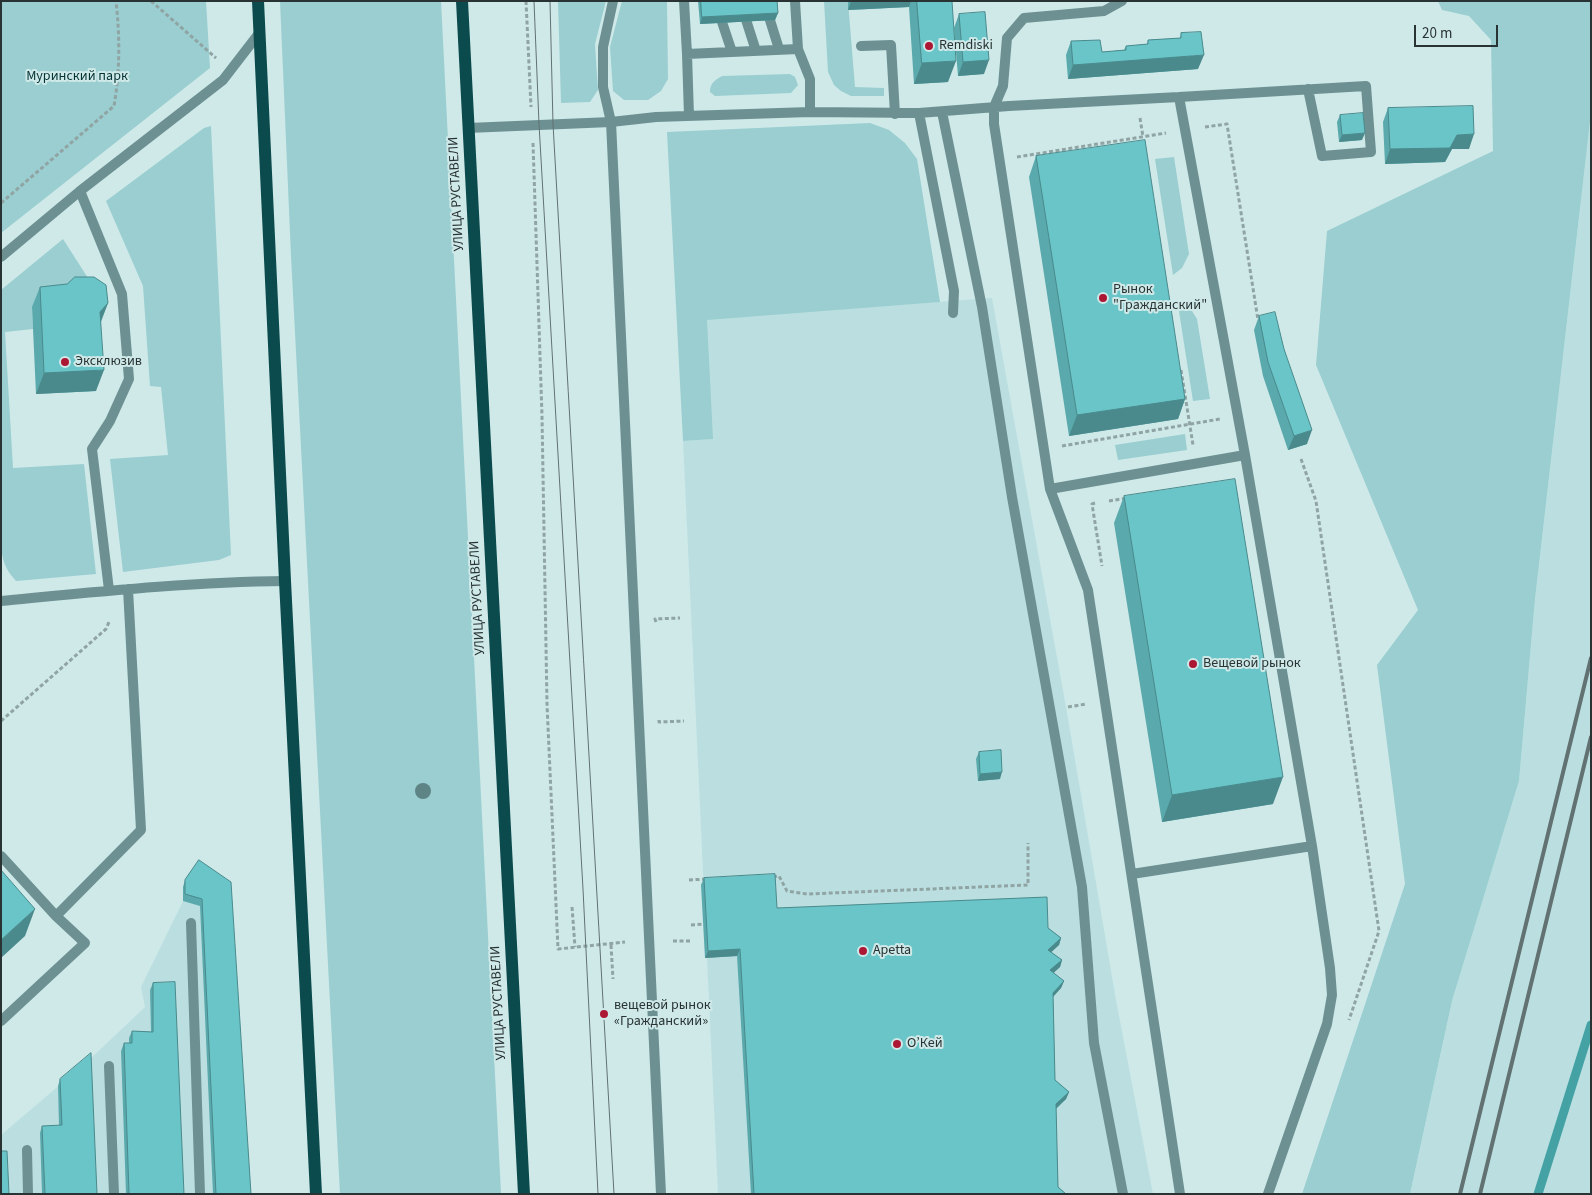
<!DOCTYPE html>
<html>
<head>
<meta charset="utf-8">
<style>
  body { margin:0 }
  #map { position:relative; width:1592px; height:1195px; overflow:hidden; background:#cfe9e9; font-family:"Source Sans 3",sans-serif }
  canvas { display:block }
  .frame { position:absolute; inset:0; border:2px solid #293333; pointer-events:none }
  .scale { position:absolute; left:1414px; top:25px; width:84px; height:22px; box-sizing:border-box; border:2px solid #293333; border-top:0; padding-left:6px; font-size:15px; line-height:18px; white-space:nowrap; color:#293333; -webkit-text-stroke:4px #cfe9e9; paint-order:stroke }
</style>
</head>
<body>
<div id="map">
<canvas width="1592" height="1195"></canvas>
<div class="frame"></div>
<div class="scale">20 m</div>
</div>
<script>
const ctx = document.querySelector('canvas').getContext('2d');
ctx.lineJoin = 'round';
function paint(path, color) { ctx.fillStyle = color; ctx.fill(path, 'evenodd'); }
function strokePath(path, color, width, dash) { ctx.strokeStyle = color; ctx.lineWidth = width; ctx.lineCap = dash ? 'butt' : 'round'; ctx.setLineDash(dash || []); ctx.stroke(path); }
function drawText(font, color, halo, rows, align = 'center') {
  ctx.font = font + ' "Source Sans 3",sans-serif'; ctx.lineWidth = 4; ctx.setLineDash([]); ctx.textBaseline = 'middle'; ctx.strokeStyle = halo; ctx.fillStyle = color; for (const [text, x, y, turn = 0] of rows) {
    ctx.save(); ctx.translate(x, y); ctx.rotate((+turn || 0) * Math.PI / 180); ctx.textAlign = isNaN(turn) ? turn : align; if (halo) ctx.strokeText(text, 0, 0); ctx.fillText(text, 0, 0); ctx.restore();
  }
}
paint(new Path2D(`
  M1591 113V1194H1410L1452 1001 1519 781 1535 599Z
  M992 298 1066 707 1116 1000 1153 1194H718L683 441 712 439 706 319Z
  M196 867 248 1194H1V1135L89 1060 145 1007 141 987 183 901V887Z`), '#bbdfe0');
paint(new Path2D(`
  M1 1H206L210 68 1 233Z
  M280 1H441L501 1194H340L291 256Z
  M558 1H606L595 44 598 90 590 102 561 103Z
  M622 1H667L668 79 661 91 648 100H624L613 91 610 47Z
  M824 1H848L855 87 884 88V96H851L841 91 834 85 828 72Z
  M1438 1H1591V113L1535 599 1519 781 1452 1001 1410 1194H1302L1405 884 1377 665 1418 610 1316 365 1327 231 1493 151 1491 40 1469 16 1442 10Z
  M790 74 795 77 798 85 791 93 715 96 710 92C710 83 715 80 722 76Z
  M870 123 889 130 905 143 917 159 940 302 707 320 713 439 683 441 667 132Z
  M211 126 231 555 219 560 123 572 110 459 168 455 161 387 150 386 143 286 106 201 204 128Z
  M1174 157 1189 254 1182 268 1173 275 1155 159Z
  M63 239 95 289 32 307 33 329 5 332 13 468 84 464 96 574 16 581C5 569 2 560 1 544V290Z
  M1178 305 1192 311 1197 319 1210 399 1193 401Z
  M1185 434 1187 450 1118 460 1115 445Z`), '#9aced0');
strokePath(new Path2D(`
  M1538 1194 1591 1025`), '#44a2a5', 9);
strokePath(new Path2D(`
  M151 1 216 58
  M526 1 531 107
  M1140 118 1143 137
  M1205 127 1227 124 1258 320
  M533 143 542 416 547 704 558 949 625 942
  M1017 157 1166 133
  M1 203 114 106C120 71 120 37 116 1
  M1181 370 1193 445
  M1062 446 1220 419
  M1301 459 1316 501 1379 931 1349 1020
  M1109 501 1127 498
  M1095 503 1092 504 1102 566
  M656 622 655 619 680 618
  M1068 707 1086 704
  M659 720V722L684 721
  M1 721 106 629 109 622
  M773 877 779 876 787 891 807 894 1028 885V843
  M689 880 706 879
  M572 907 575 947
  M691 925 704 924
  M673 941H692
  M611 945 613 979`), '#90a4a4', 3, [4, 2.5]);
strokePath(new Path2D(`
  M613 1 603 47V87L611 122 656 117 810 112 919 113 1009 106 1179 97 1245 455 1312 846 1330 968 1332 995 1327 1024 1268 1194
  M684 1 687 54
  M715 1 732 52
  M740 1 756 51
  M764 1 779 49
  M795 1 798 49
  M1122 1 1104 11 1024 18 1007 38 1003 86 994 107V124L1050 489 1088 590 1180 1194
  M861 46 891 45 895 114
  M1179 97 1366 86 1371 152 1322 156 1308 89
  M942 112 982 307 1012 497 1082 887 1094 1043 1123 1194
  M919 113 954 291 953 313
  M689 116 687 54 798 49 810 79V112
  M80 191 122 294 129 379 110 421 92 449 109 590
  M1 257 80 191 223 80 260 32
  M1050 489 1245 455
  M1 601C96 592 190 582 285 581
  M1 856 56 916 85 943 1 1021
  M1132 874 1312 846
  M56 916 141 830 128 589
  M191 923 200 1194
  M109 1066 114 1194
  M27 1150 28 1194`), '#6d9192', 10);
strokePath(new Path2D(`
  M468 128 611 122 661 1194`), '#6d9192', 10);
strokePath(new Path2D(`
  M258 1 285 581 316 1194
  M462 1 524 1194`), '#0b4b4d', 12);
strokePath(new Path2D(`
  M534 1 539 124 583 889 598 1194
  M550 1 553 124 614 1194`), '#627171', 1);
strokePath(new Path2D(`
  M1460 1194 1591 658
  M1480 1194 1591 737`), '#627171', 4);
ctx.fillStyle = '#5f8485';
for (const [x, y] of [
  [423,791]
]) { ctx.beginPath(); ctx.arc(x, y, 8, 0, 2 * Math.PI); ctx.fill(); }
paint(new Path2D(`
  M698 1H777L778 13 775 20 700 24Z
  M848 1H952L948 82 914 84 909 7 848 10Z
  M959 14 984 74 958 76 954 28Z
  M1181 33 1198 69 1068 79 1066 55 1071 41 1102 52 1124 50 1126 46 1147 44 1148 40 1180 38Z
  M1388 108 1469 149H1452L1445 162 1385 164 1383 122Z
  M1340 115 1362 140 1339 142 1337 122Z
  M1036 156 1185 399 1178 419 1069 436 1029 177Z
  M40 287 108 303 101 322 96 391 36 394 32 307Z
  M1259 316 1284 349 1307 444 1288 450 1263 376 1254 330Z
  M1124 496 1273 804 1162 822 1114 523Z
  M979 752 1000 779 978 781 976 759Z
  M199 860 251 1194H213L200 906 183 901V887L185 880Z
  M704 878 777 908 1048 928 1061 938 1059 945 1051 952 1062 960 1060 967 1053 973 1064 981 1061 988 1053 997 1055 1080 1069 1092 1066 1099 1056 1109 1058 1187 1066 1194H751L737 956 705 958 701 885Z
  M153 983 184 1194H126L121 1051 124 1043H129V1038L132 1031 151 1032 150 990Z
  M60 1079 97 1194H42L40 1133 42 1126H59L58 1086Z`), '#5aa9ac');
paint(new Path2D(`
  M851 1H911L909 7 848 10Z
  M778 13 775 20 700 24 702 17Z
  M1204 55 1198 69 1068 79 1073 65Z
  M989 60 984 74 958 76 963 62Z
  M956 61 948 82 914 84 922 63Z
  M1365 133 1362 140 1339 142 1342 135Z
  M1474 134 1469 149H1452L1445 162 1385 164 1390 149 1457 135Z
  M108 303 100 323V312Z
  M104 370 96 391 36 394 44 373Z
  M1185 399 1178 419 1069 436 1077 415Z
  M1312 430 1307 444 1288 450 1294 436Z
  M1002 772 1000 779 978 781 980 774Z
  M1283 777 1273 804 1162 822 1172 795Z
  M35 909 25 936 1 958V940Z
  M1061 938 1059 945 1046 957 1048 950Z
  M740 949 737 956 705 958 708 951Z
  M1062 960 1060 967 1048 978 1050 970Z
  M1064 981 1061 988 1050 1000 1053 993Z
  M1069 1092 1066 1099 1053 1111 1056 1104Z`), '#4a8a8c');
const building = new Path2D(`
  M701 1H777L778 13 702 17Z
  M917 1H952L956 61 922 63Z
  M985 12 989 60 963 62 959 14Z
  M1201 32 1204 55 1073 65 1071 41 1100 40 1102 52 1126 50V46L1148 44V40L1181 38V33Z
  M1473 106 1474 134 1457 135 1450 148 1390 149 1388 108Z
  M1363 113 1365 133 1342 135 1340 115Z
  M1145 140 1185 399 1077 415 1036 156Z
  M75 277H94L106 285 108 303 100 312 104 370 44 373 40 287 67 284Z
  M1275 312 1284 349 1312 430 1294 436 1268 362 1259 316Z
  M1235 479 1283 777 1172 795 1124 496Z
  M1001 750 1002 772 980 774 979 752Z
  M199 860 231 882 251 1194H216L202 899 185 894V880Z
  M1 870 35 909 1 940Z
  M775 874 777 908 1047 897 1048 928 1061 938 1048 950 1062 960 1050 970 1064 981 1053 993 1055 1080 1069 1092 1056 1104 1058 1187 1066 1194H754L740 949 708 951 704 878Z
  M175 982 184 1194H129L124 1043H132V1031L153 1032V983Z
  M91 1053 97 1194H45L42 1126 62 1125 60 1079Z
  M1 1151H7L9 1194H1Z`);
paint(building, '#69c5c8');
strokePath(building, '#4a8a8c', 1);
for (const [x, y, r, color] of [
  [929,46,5,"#ac1734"],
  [1103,298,5,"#ac1734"],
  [65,362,5,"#ac1734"],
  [1193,664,5,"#ac1734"],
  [863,951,5,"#ac1734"],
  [604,1014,5,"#ac1734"],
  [897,1044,5,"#ac1734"]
]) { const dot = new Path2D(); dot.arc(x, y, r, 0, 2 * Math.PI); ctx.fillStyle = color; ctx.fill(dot); strokePath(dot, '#cfe9e9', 2); }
drawText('14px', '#293333', '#cfe9e9', [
  ["Remdiski",939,46],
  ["Рынок",1113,290],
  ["\"Гражданский\"",1113,306],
  ["Эксклюзив",75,362],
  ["Вещевой рынок",1203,664],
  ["Apetta",873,951],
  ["вещевой рынок",614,1006],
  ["«Гражданский»",614,1022],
  ["О’Кей",907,1044]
], 'left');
drawText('14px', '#033233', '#cfe9e9', [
  ["Муринский парк",77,77]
]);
drawText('14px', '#293333', '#cfe9e9', [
  ["УЛИЦА РУСТАВЕЛИ",457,194,-93],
  ["УЛИЦА РУСТАВЕЛИ",478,598,-93],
  ["УЛИЦА РУСТАВЕЛИ",499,1003,-93]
]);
</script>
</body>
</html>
